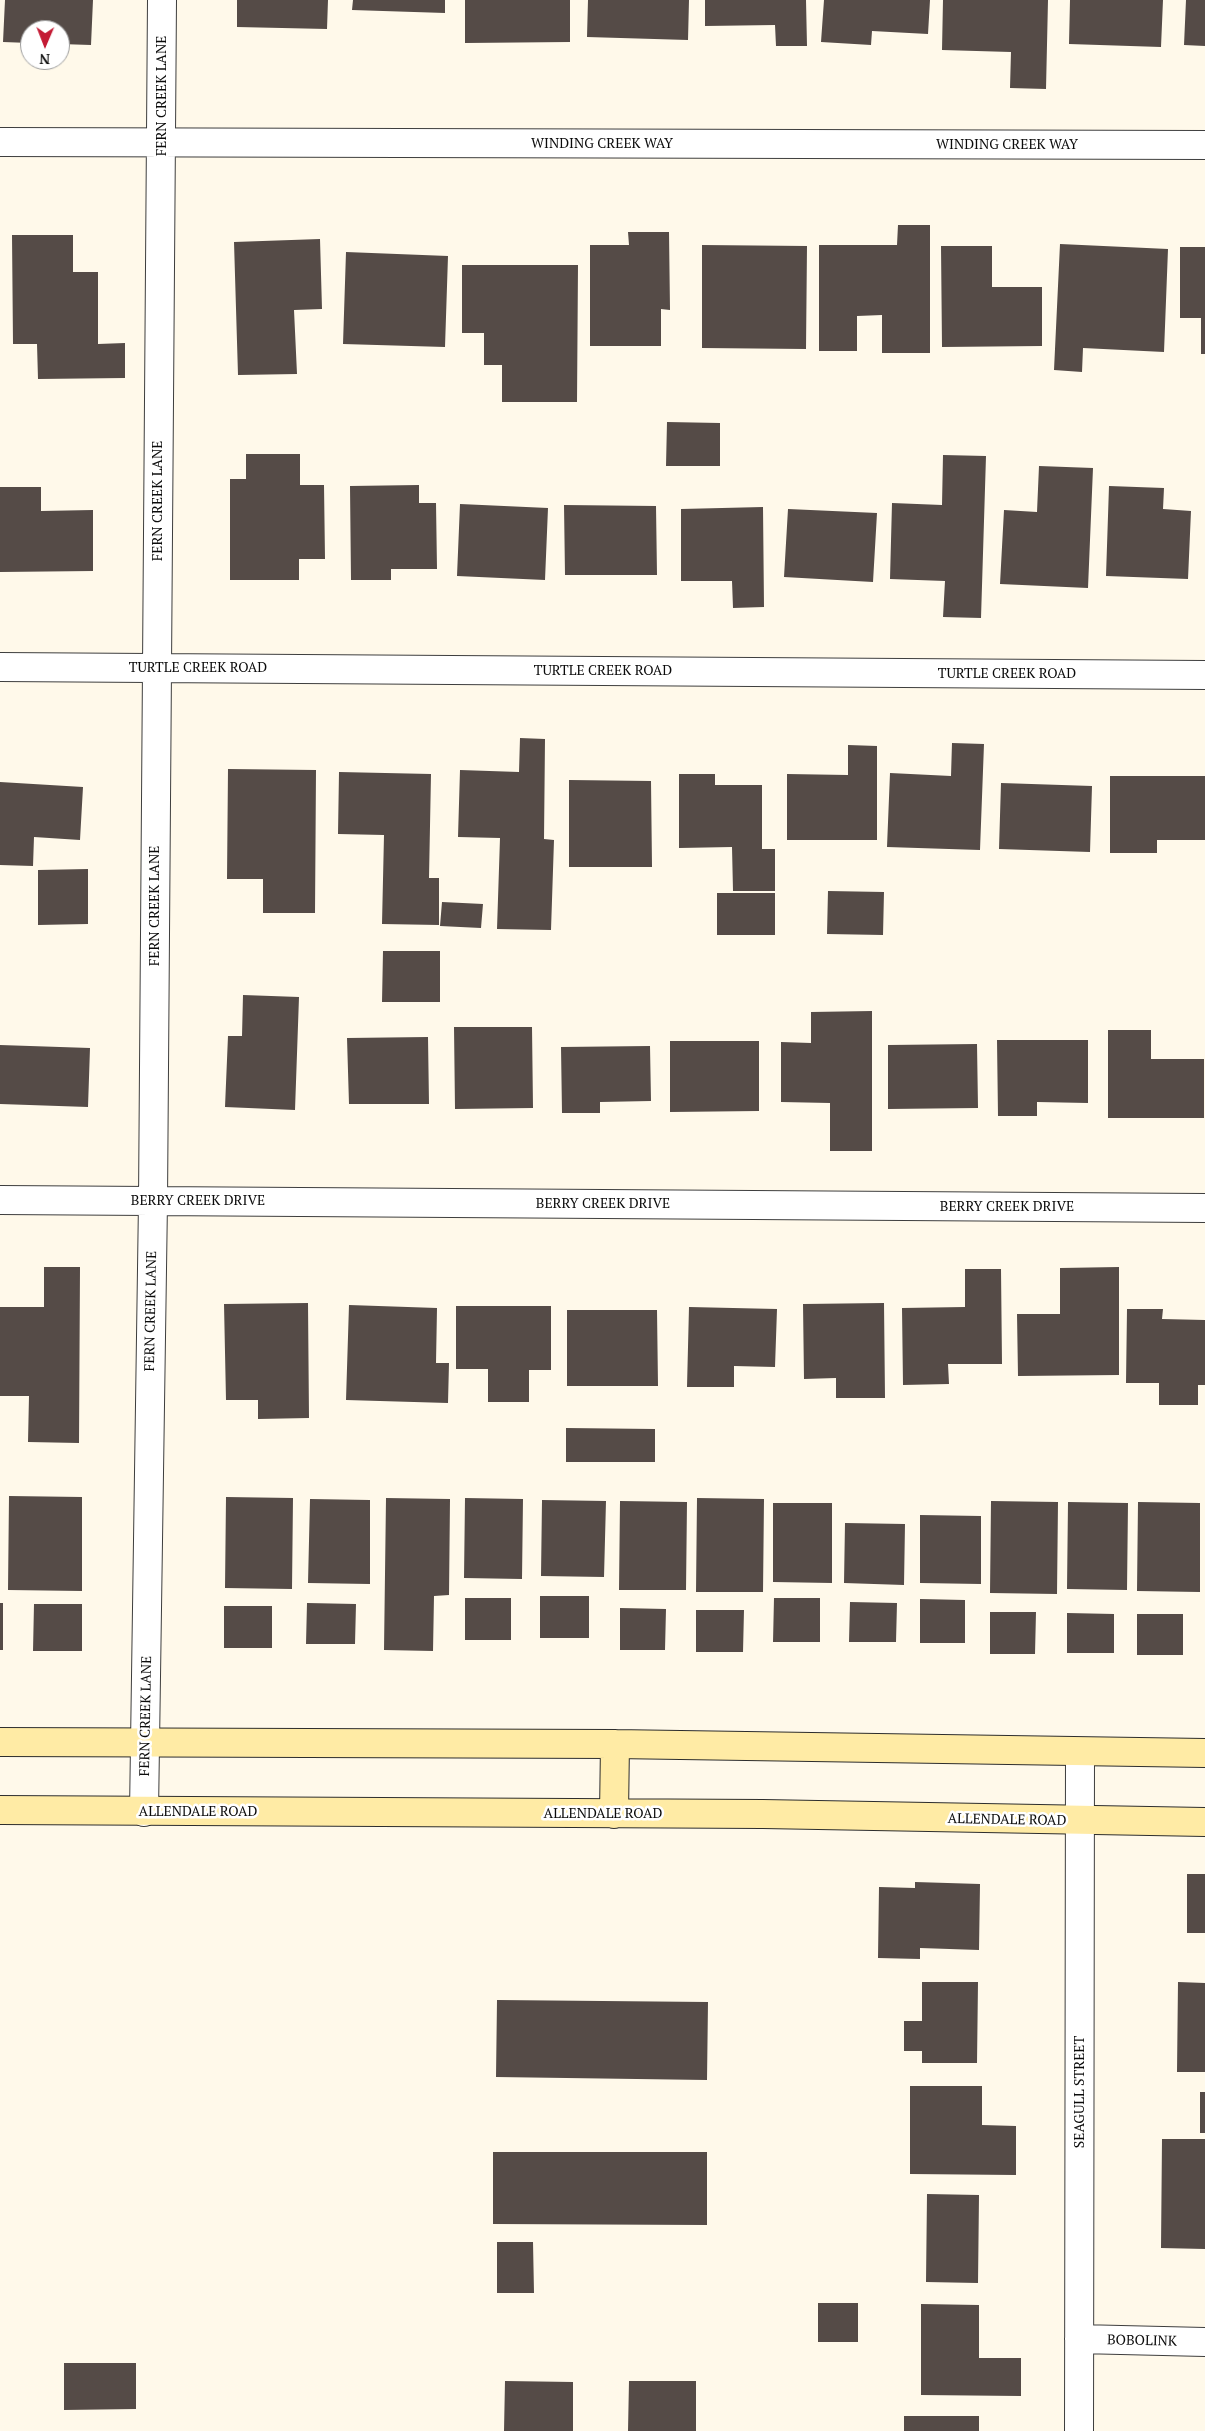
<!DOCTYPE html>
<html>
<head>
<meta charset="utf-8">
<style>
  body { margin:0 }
  #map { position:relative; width:1205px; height:2431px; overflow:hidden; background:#fff9ea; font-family:"PT Serif",serif }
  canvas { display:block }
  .north { position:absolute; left:20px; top:20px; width:50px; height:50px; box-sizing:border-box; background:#fff; border:1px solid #9d9d9d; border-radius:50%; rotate:181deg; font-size:14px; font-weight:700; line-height:20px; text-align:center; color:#0b0b0b }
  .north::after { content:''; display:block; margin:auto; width:18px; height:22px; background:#c41b35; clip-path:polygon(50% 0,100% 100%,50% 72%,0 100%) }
</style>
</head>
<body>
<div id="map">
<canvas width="1205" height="2431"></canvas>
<div class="north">N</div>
</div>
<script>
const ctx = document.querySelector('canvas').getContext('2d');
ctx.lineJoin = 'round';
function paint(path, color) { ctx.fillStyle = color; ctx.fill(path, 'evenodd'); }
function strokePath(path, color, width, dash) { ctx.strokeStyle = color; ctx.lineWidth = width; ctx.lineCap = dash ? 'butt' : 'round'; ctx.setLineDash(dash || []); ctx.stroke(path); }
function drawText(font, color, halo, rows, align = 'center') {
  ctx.font = font + ' "PT Serif",serif'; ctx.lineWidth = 5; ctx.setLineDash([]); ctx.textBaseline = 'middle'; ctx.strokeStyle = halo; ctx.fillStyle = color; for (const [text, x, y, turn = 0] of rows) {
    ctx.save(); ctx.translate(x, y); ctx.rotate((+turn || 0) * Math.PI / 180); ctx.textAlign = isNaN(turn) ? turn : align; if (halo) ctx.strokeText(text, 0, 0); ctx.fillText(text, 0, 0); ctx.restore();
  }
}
paint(new Path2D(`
  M5 0H93L91 45 60 44V30H30V43L3 42Z
  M237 0H328L327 29 237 27Z
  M353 0H445V13L352 10Z
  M465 0H570V42L465 43Z
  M588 0H689L688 40 587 37Z
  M705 0H806L807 46H776L775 25 705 26Z
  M824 0H930L928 34 872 31 871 45 821 42Z
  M943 0H1048L1046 89 1010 88 1011 52 942 50Z
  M1070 0H1163L1161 47 1069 44Z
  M1186 0H1205V46L1184 45Z
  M898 225H930V353H882V315L857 316V351H819V245H897Z
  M628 232H669L670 310 661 309V346H590V245H629Z
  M12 235H73V272H98V344L125 343V378L38 379 37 344H13Z
  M320 239 322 309 294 310 297 374 238 375 234 242Z
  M1060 244 1168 249 1164 352 1083 348 1082 372 1054 370Z
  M702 245 807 246 806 349 702 348Z
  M941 246H992V287H1042V346L942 347Z
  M1180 247H1205V354H1201V318H1180Z
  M346 252 448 256 445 347 343 344Z
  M462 265H578L577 402H502V365H484V333H462Z
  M667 422 720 423V466H666Z
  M246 454H300V485H324L325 559H299V580H230V479H246Z
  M943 455 986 456 981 618 943 617 945 581 890 579 892 503 942 505Z
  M1039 466 1093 468 1088 588 1000 584 1004 510 1037 512Z
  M419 485V503H436L437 569H391V580H351L350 486Z
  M1109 486 1164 488 1163 509 1191 511 1188 579 1106 576Z
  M0 487H41V511L93 510V571L0 572Z
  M460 504 548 508 545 580 457 576Z
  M564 505 656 506 657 575H565Z
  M763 507 764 607 733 608 732 581H681V509Z
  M788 509 877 513 873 582 784 577Z
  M520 738 545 739 544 839 554 840 551 930 497 929 500 838 458 837 460 770 519 772Z
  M952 743 984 744 980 850 887 847 890 773 951 776Z
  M848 745 877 746V840H787V774L848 775Z
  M228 769 316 770 315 913H263V879H227Z
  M339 772 431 774 429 878H439V925L382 924 384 835 338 834Z
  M679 774H715V785H762V849H775V891H733L732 847 679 848Z
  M1110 776H1205V840H1157V853H1110Z
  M569 780 651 781 652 867H569Z
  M0 782 83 787 80 840 34 837 33 866 0 865Z
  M1001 783 1092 786 1090 852 999 849Z
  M88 869V924L38 925V870Z
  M828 891 884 892 883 935 827 934Z
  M717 893H775V935H717Z
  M442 902 483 904 481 928 440 926Z
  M383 951H440V1002H382Z
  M243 995 299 997 295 1110 225 1107 228 1036H242Z
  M872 1011V1151H830V1103L781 1102V1042L811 1043V1012Z
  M454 1027H532L533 1108 455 1109Z
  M1108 1030H1151V1059H1204V1118H1108Z
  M428 1037 429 1104H349L347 1038Z
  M997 1040H1088V1103L1037 1102V1116H998Z
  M670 1041H759V1111L670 1112Z
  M977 1044 978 1108 888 1109V1045Z
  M0 1045 90 1048 88 1107 0 1104Z
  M650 1046 651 1101 600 1102V1113H562L561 1047Z
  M44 1267H80L79 1443 28 1442 29 1396H0V1307H44Z
  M1119 1267V1375L1018 1376 1017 1314H1060V1268Z
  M965 1269H1001L1002 1364H948L949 1384 903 1385 902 1308 965 1307Z
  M308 1303 309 1418 258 1419V1400H226L224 1304Z
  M884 1303 885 1398H836V1378L804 1379 803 1304Z
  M349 1305 437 1308 436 1363H449L448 1403 346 1400Z
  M456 1306H551V1370H529V1402H488V1369H456Z
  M689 1307 777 1309 775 1367 734 1366V1387H687Z
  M1127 1309H1163L1162 1319 1205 1320V1385H1198V1405H1159V1383H1126Z
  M567 1310H657L658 1386H567Z
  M566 1428 655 1429V1462H566Z
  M9 1496 82 1497V1591L8 1590Z
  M226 1497 293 1498 292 1589 225 1588Z
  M386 1498 450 1499 449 1595 434 1596 433 1651 384 1650Z
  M465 1498 523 1499 522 1579 464 1578Z
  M697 1498 764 1499 763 1592H696Z
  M310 1499 370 1500V1584L308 1583Z
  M542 1500 606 1501 604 1577 541 1576Z
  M620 1501 687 1502 686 1590H619Z
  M991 1501 1058 1502 1057 1594 990 1593Z
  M1068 1502 1128 1503 1127 1590 1067 1589Z
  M1138 1502 1200 1503V1592L1137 1591Z
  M773 1503H832V1583L773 1582Z
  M920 1515 981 1516V1584L920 1583Z
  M845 1523 905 1524 904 1585 844 1583Z
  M540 1596H589V1638H540Z
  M465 1598H511V1640H465Z
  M774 1598H820V1642H773Z
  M920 1599 965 1600V1643H920Z
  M850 1602 897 1603 896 1642H849Z
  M0 1603H3V1650H0Z
  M307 1603 356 1604 355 1644H306Z
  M34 1604H82V1651H33Z
  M224 1606H272V1648H224Z
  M620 1608 666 1609 665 1650H620Z
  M696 1610H744L743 1652H696Z
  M990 1612H1036L1035 1654H990Z
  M1067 1613 1114 1614V1653H1067Z
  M1137 1614H1183V1655H1137Z
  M1187 1874H1205V1933H1187Z
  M915 1882 980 1884 979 1950 920 1948V1959L878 1958 879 1887 915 1888Z
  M922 1982H978L977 2063H922V2051H904V2021H922Z
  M1178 1982 1205 1983V2072H1177Z
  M497 2000 708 2002 707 2080 496 2077Z
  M910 2086H982V2125L1016 2126V2175L910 2174Z
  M1200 2092H1205V2133H1200Z
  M1162 2139H1205V2249L1161 2248Z
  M493 2152H707V2225L493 2224Z
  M927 2194 979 2195 978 2283 926 2282Z
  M497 2242H533L534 2293H497Z
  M818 2303H858V2342H818Z
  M921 2304 979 2305V2358H1021V2396L921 2395Z
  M64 2363H136V2409L64 2410Z
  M505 2381 573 2382V2431H504Z
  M629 2381H696V2431H628Z
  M904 2416H979V2431H904Z`), '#554b47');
const street = new Path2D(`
  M0 142 1205 145
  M0 667 1205 675
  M0 1200 1205 1208
  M144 1812 153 1201 162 0
  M1079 2339 1205 2342
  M1079 2431 1080 1752`);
const secondary = new Path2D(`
  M0 1742 615 1744 1205 1753
  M0 1810 763 1814 1205 1822
  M614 1814 615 1744`);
strokePath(street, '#3e3e3e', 30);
strokePath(secondary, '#2d2d2d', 30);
strokePath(street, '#fff', 28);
strokePath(secondary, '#ffeba5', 28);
drawText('14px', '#0b0b0b', '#fff', [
  ["FERN CREEK LANE",162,96,-90],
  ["WINDING CREEK WAY",602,144],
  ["WINDING CREEK WAY",1007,145],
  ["FERN CREEK LANE",158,501,-90],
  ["TURTLE CREEK ROAD",198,668],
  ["TURTLE CREEK ROAD",603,671],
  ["TURTLE CREEK ROAD",1007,674],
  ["FERN CREEK LANE",155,906,-90],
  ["BERRY CREEK DRIVE",198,1201],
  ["BERRY CREEK DRIVE",603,1204],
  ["BERRY CREEK DRIVE",1007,1207],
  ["FERN CREEK LANE",151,1311,-89],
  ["FERN CREEK LANE",146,1716,-89],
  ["ALLENDALE ROAD",198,1812],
  ["ALLENDALE ROAD",603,1814],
  ["ALLENDALE ROAD",1007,1820,1],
  ["SEAGULL STREET",1080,2092,-90],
  ["BOBOLINK",1142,2341,1]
]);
</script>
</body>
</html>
